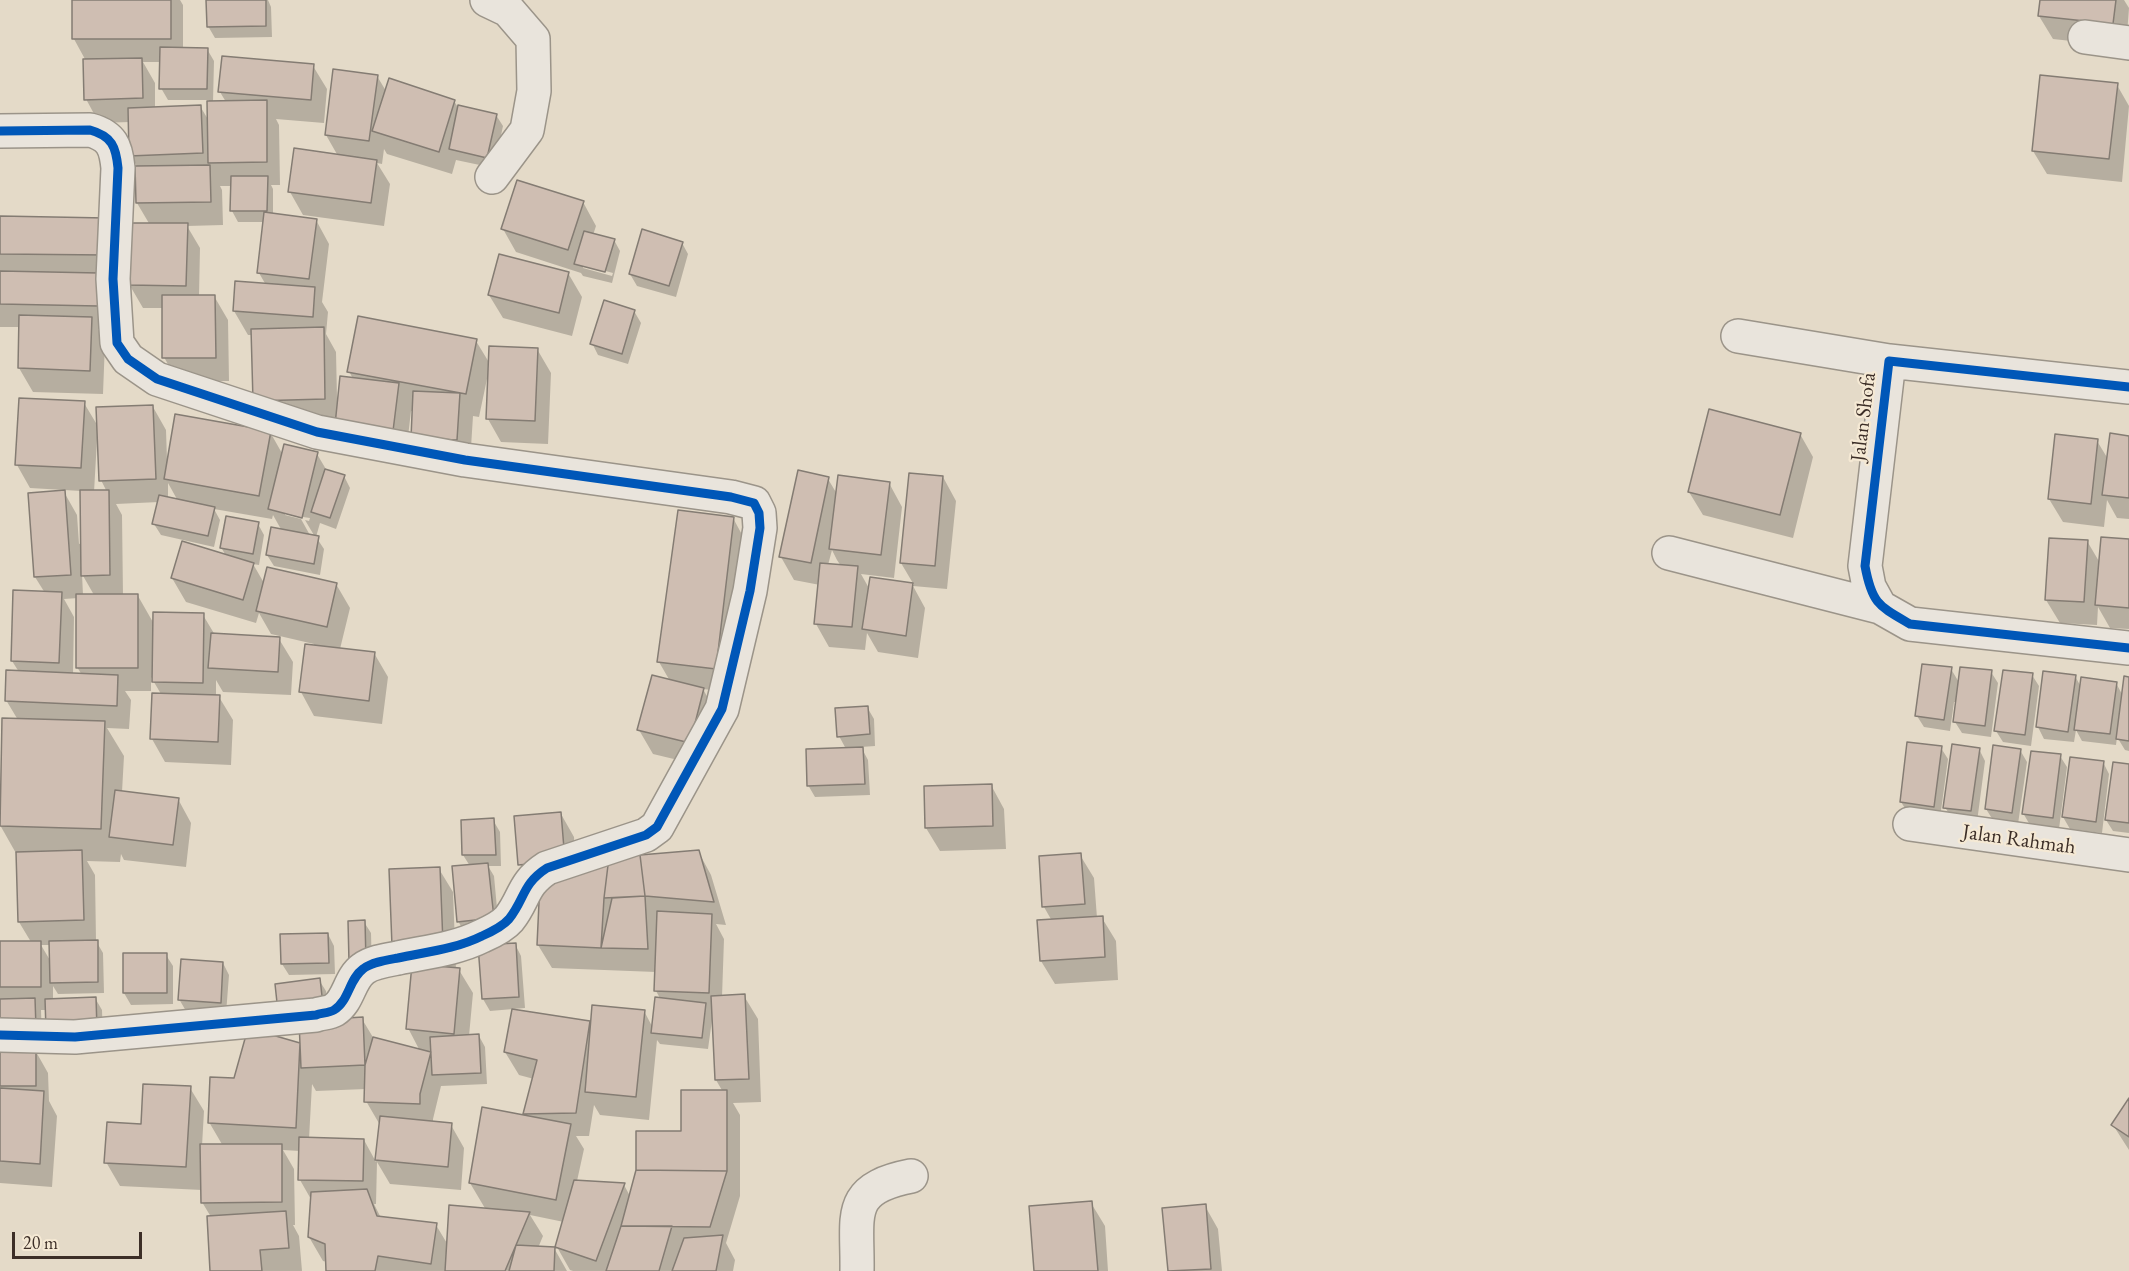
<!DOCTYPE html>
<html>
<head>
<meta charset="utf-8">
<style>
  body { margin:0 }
  #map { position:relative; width:2129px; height:1271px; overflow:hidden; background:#e4dac8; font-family:"EB Garamond",serif }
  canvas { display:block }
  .scale { position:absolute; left:12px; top:1232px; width:130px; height:27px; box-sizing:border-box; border:3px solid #3c2e27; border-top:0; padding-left:8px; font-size:18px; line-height:21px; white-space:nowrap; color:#3c2e27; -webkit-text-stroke:4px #f5e9d4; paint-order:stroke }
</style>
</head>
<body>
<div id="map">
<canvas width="2129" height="1271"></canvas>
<div class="scale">20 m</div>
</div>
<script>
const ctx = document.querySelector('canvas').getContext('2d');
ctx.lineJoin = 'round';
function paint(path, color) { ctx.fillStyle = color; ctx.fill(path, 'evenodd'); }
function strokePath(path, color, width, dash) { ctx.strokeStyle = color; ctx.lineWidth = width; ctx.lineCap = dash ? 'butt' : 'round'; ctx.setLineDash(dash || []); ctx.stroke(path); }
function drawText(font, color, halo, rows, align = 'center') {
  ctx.font = font + ' "EB Garamond",serif'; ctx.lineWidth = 4.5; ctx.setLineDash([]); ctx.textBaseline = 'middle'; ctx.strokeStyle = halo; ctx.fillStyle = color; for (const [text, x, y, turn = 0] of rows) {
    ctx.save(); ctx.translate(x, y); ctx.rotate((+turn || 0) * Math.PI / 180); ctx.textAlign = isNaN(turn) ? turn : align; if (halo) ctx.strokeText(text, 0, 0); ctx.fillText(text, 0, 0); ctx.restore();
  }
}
paint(new Path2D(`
  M74 0H180L183 5V49H207L214 61 213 102H226L220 92 313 66 327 89 324 123 276 119 279 125 280 185H271L273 189V215L316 220 329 244 322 302 328 312 326 334 336 352 337 398H339L353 379 349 371 476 341 490 364 537 349 551 373 548 444 501 442 488 419 489 374H488L479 417 473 416 470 463 414 412 411 411 406 454 268 424 252 335H248L234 311 237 283 266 285 259 273 264 222H238L232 211V186H220L222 190 223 225 187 226 200 248 199 296H214L228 320 229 381H177L164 357 163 308H143L129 284 150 225 137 203 138 168 131 156 130 122 99 123 86 99V61L74 39ZM143 62H161V88L168 100H209V121L200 106 155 108V83Z
  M208 0H268L271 7 272 37 215 38 208 26Z
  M2041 0H2124L2129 8 2126 47 2053 39 2039 16Z
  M377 76 386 91 454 101 459 109 496 115 503 126 494 168 456 160 452 174 387 154 384 149 382 164 377 163 390 184 384 226 303 215 290 192 338 156 326 135Z
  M2117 85 2129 106 2122 182 2047 174 2033 151Z
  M583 202 596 226 593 235 614 240 620 251 612 283 583 276 581 273 516 252 503 229ZM583 265 613 273 612 276 583 268Z
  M0 217 105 219 111 329H98L105 342 103 394 33 392 19 368 20 327H0Z
  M682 243 688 254 676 297 637 286 630 274Z
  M568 273 582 297 572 336 503 318 489 295Z
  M634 311 641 323 628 364 598 355 592 343Z
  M84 403 99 428 153 407 166 430 167 460 270 432 283 455 317 454 327 471 344 476 350 488 336 529 320 523 316 537 324 549 320 575 274 566 267 555 282 531 273 515 272 519 214 509 220 520 214 547 161 535 154 524 159 502 116 504 122 515 123 596H138L154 624 203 615 215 635 279 639 293 662 291 695 223 692 216 680V696L219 697 233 720 231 765 165 762 152 739 161 694 151 677V691H125L131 700 129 729 107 728 124 756 122 792 178 799 191 823 186 867 124 860 121 854 120 862 87 861 95 875 96 941 103 953 104 993 58 994 53 986V1000L95 998 102 1010 103 1040 47 1010H41L42 1040 0 1034V943L31 942 19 922 17 855 0 825 3 719 18 720 6 700 19 672 12 661 45 593 35 577 64 492 77 515 79 544 82 543 81 491 30 488 17 465ZM97 440H99L101 480 107 492H94ZM168 483 178 501 168 499ZM300 511 303 517 310 518 309 521 305 520 315 537H311L301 519 285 515V512ZM82 574 94 595H83ZM78 598 77 667 82 675H73L74 617 64 599ZM41 945H51V962Z
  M1800 434 1813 457 1793 538 1703 515 1689 492Z
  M2129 437V519L2117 518 2107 500 2104 527 2063 522 2049 499 2097 441 2108 459Z
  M943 477 956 501 947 589 913 586 925 608 918 658 878 652 867 633 865 650 829 647 816 624 820 585 794 580 781 557 828 479 837 494 889 483 902 507 894 578 861 574 870 590 872 579 914 585 901 563ZM832 550 837 560 841 566 828 565Z
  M733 518 746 542 728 692 703 689 716 713 703 766 653 754 639 730 670 681 659 662Z
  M258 524 264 535 259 565 253 564 264 583 336 584 350 608 340 649 374 653 388 677 382 724 314 716 301 692 314 644 271 634 259 613 256 623 186 602 172 578 226 556 221 547Z
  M2087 541 2100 563 2129 541V629L2110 628 2098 607 2097 625 2060 623 2046 600Z
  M1951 669 1960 684 1991 672 1998 683 1991 737 1962 733 1955 722 1957 702H1954L1950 731 1924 727 1917 716Z
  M2032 675 2039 686 2031 746 2003 742 1996 731Z
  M2075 676 2081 687 2116 683 2123 696 2129 678V751L2125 750 2117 737 2116 745 2082 741 2076 730 2074 742 2044 739 2038 727Z
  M867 707 874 719 875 746 861 747 868 760 870 795 815 797 808 785 846 749 839 736Z
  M1941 748 1948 759 1940 818 1908 813 1901 802Z
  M1979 749 1985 761 1977 822 1952 819 1945 807Z
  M2020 750 2027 762 2018 824 1993 820 1986 809Z
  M2060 756 2067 767 2059 829 2030 825 2023 813Z
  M2103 762 2109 774 2102 833 2070 829 2063 817Z
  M2129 765V833L2113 831 2106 820Z
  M991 785 1004 809 1006 849 940 851 926 828Z
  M561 814 574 837 576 870 698 851 711 875 726 925 716 924 724 939 722 997 744 996 758 1019 761 1102 733 1103 740 1115V1196L726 1243 735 1260 733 1271H573L570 1270 557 1247 564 1222 530 1215 543 1236 538 1248H554L567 1271H327V1262L323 1261 309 1237 312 1201 300 1180V1151L283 1150 294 1169 295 1225H293L299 1236 302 1271H212L211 1217 202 1202V1190L120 1186 106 1162 142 1125 190 1088 204 1111 202 1146H223L209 1122 236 1080 249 1030 302 1045 319 980 326 991 329 1017 362 1019 374 1039 420 1051 408 1028 439 869 453 892 456 970H459L473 993 469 1036H479L485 1047 487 1084 441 1086 433 1119V1123L451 1125 464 1148 461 1190 390 1184 377 1162 376 1204H374L381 1218 436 1225 448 1245 486 1210 470 1183 524 1116 534 1079 519 1075 505 1052 513 1011 592 1023 644 1011 653 1028 661 1000 656 991V972L552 968 538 945 541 887 533 888 520 864ZM712 1020H713L716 1080 723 1092 683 1132 630 1196 624 1185 577 1181 584 1149 576 1136H589L594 1105 600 1115 649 1120 657 1040 660 1044 708 1049ZM312 1084 316 1091 366 1089V1101L380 1125 376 1162 364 1140 309 1139Z
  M493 820 500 832 501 866H488L494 876 499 930 465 933 458 921 470 866 463 855 462 821Z
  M1080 855 1094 878 1097 918H1102L1116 941 1118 980 1055 984 1041 961 1052 921 1044 907 1040 858Z
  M364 922 371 933 372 973 351 962Z
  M328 934 334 946 335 974 289 975 282 964Z
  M515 944 521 956 525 1008 490 1011 483 999 480 947Z
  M125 954 166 955 173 966V1004L131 1005 124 993Z
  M223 963 229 975 226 1014 186 1011 179 999Z
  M0 1050H35L48 1073 49 1101 57 1116 52 1187 0 1183Z
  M2129 1101V1150L2113 1125Z
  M1091 1203 1105 1226 1108 1271H1035Z
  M1205 1206 1218 1229 1222 1271H1169L1164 1209Z`), '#0003');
const building = new Path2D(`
  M72 0H171V39H72Z
  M206 0H266V26L207 27Z
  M2040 0H2116L2113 24 2038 16Z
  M160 47 208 48 207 89H159Z
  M222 56 314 64 311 100 218 92Z
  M142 58 143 98 84 100 83 59Z
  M333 69 378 75 369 141 325 135Z
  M2040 75 2118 83 2109 159 2032 151Z
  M389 78 455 100 439 152 372 131Z
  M267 100V162L208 163 207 101Z
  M201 105 203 153 129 156 128 108Z
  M458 105 497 114 487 158 449 149Z
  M294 148 377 160 371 203 288 192Z
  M210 165 211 202 136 203 135 166Z
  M231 176H268L267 211H230Z
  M517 180 584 201 568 250 501 229Z
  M264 212 317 219 309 279 257 273Z
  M0 216 106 218V255L0 254Z
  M128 223H188L186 286 128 285Z
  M642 229 683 242 669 286 629 274Z
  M584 231 615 239 605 272 574 264Z
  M499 254 569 272 559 313 488 295Z
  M0 271 99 273 98 306 0 304Z
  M235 281 315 287 313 317 233 311Z
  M162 295H215L216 358H162Z
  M604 300 635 310 622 354 590 344Z
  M19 315 92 317 90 371 18 368Z
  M358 316 477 339 466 394 347 372Z
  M324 327 325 399 253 401 251 329Z
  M489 346 538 348 535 421 486 419Z
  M340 376 399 383 393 431 335 425Z
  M413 391 460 393 457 440 411 438Z
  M19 398 85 401 81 468 15 465Z
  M153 405 156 479 99 481 96 407Z
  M1709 409 1801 433 1780 515 1688 492Z
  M175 414 271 431 259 496 164 479Z
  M2110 433 2129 436V498L2102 495Z
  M2055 434 2098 439 2091 504 2048 499Z
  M284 444 318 452 302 518 268 509Z
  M325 469 345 475 330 518 311 512Z
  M798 470 829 477 811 563 779 557Z
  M909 473 943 476 935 566 900 563Z
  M838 475 890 482 881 555 829 549Z
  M65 490 71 575 34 577 28 493Z
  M80 490H109L110 575 81 576Z
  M159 495 215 507 208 536 152 524Z
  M678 510 734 517 716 669 657 662Z
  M226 516 259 522 253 554 220 548Z
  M271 527 319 536 314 564 266 555Z
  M2101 537 2129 539V608L2095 605Z
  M2049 538 2088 540 2084 602 2045 600Z
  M182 541 254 563 243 600 171 578Z
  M820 563 858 566 852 627 814 624Z
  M267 567 337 583 327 627 256 611Z
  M870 577 913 583 906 636 862 629Z
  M13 590 62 592 59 663 11 661Z
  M76 594H138V668H76Z
  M153 612 204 613 203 683 152 682Z
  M211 633 280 637 278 672 208 668Z
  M305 644 375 652 369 701 299 692Z
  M1922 664 1952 667 1944 720 1915 716Z
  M1960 667 1992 670 1985 726 1953 722Z
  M6 670 118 675 117 706 5 701Z
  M2003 670 2033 673 2025 735 1994 731Z
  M2043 671 2076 675 2068 732 2036 727Z
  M652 675 704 688 690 743 637 730Z
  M2124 676 2129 677V741L2116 739Z
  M2081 677 2117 682 2110 734 2074 730Z
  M152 693 220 695 218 742 150 739Z
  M868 706 870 734 837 737 835 708Z
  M2 718 105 721 101 829 0 826Z
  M1907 742 1942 746 1934 807 1900 802Z
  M1952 744 1980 748 1971 811 1943 808Z
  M1993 745 2021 749 2012 813 1985 809Z
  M863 747 865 784 807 786 806 749Z
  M2031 751 2061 754 2053 818 2022 814Z
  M2070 757 2104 761 2096 822 2062 817Z
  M2113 762 2129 764V823L2105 820Z
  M992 784 993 826 925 828 924 786Z
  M115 790 179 798 173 845 109 837Z
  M561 812 565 861 518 865 514 816Z
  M494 818 496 855H462L461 820Z
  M82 850 84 920 18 922 16 852Z
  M699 850 714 902 645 896 640 855Z
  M1081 853 1085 904 1042 907 1039 856Z
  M640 855 645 896 604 898 609 857Z
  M609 857 604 898 601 948 537 945 540 881Z
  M488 863 494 918 457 922 452 866Z
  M440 867 443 944 392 946 389 869Z
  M645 896 648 949 601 948 612 898Z
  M657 911 712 914 709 993 654 991Z
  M1103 916 1105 957 1040 961 1037 920Z
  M365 920 366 962H349L348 921Z
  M328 933 329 963 281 964 280 934Z
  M98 940V982L50 983 49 941Z
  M0 941H41V987H0Z
  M516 943 519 997 482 999 478 945Z
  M123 953H167V993H123Z
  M181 959 223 962 221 1003 178 1000Z
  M412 964 460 968 454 1034 406 1029Z
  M320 978 323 1005 278 1012 275 984Z
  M745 994 749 1079 715 1080 711 996Z
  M96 997 97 1029 46 1030 45 999Z
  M655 997 706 1003 702 1038 651 1033Z
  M35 998 36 1028 0 1030V999Z
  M592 1005 645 1010 636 1097 585 1092Z
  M512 1009 590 1021 576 1113 523 1114 537 1060 504 1052Z
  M363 1017 365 1065 301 1068 299 1021Z
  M248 1028 300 1043 296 1128 208 1123 210 1077 234 1078Z
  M479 1034 481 1073 432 1075 430 1037Z
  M373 1037 431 1052 420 1094V1104L364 1102 365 1065Z
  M0 1048H36V1086H0Z
  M143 1084 191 1086 186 1167 104 1163 107 1122 141 1124Z
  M0 1088 44 1091 40 1164 0 1161Z
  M681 1090H727V1171L636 1170V1131H681Z
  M2129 1098V1137L2111 1125Z
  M482 1107 571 1124 556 1200 469 1183Z
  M380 1116 452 1123 448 1167 375 1160Z
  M299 1137 364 1139 363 1181 298 1180Z
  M200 1144H282V1202L201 1203Z
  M636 1170 727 1171 710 1227 621 1226Z
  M574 1180 625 1183 596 1261 555 1247Z
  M367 1189 377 1216 437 1223 431 1264 378 1256 375 1271H326L325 1244 308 1237 311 1192Z
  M1092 1201 1098 1271H1034L1029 1206Z
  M1206 1204 1211 1269 1168 1271 1162 1208Z
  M449 1205 530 1212 505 1271H445Z
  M286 1211 289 1248 260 1250 262 1271H210L207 1216Z
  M621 1226H672L659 1271H606Z
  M723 1235 716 1271H672L684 1238Z
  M516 1245 555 1247 554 1271H509Z`);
paint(building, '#cfbeb2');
strokePath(building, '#847c73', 1.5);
const minor = new Path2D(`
  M487 0 508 10 533 39 534 91 527 130 492 177
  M2085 37 2129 43
  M0 131 90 130C112 136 116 147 118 168L113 279 117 343 128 359 157 379 317 432 465 460 731 497 754 503 759 513 760 528 750 591 722 709 657 827 646 835 547 868C522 884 525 899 509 919 503 926 491 932 482 936 456 949 426 952 398 958 387 960 372 962 363 969 349 979 349 1001 334 1010 329 1013 321 1013 316 1015L75 1037 0 1035
  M1738 336 1889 361
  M1669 553 1880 607 1910 624 2129 648
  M1880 607 1869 587 1865 566 1889 361 2129 387
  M1910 824 2129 855
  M857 1271C858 1215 845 1189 911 1176`);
strokePath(minor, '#9b9489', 36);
strokePath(minor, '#e9e4dc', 33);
strokePath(new Path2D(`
  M0 131 90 130C112 136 116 147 118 168L113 279 117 343 128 359 157 379 317 432 465 460 731 497 754 503 759 513 760 528 750 591 722 709 657 827 646 835 547 868C522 884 525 899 509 919 503 926 491 932 482 936 456 949 426 952 398 958 387 960 372 962 363 969 349 979 349 1001 334 1010 329 1013 321 1013 316 1015L75 1037 0 1035
  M2129 387 1889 361 1865 566C1872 604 1879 606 1910 624L2129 648`), '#0057b8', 9);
drawText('21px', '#3c2e27', '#f5e9d4', [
  ["Jalan Shofa",1864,417,-83],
  ["Jalan Rahmah",2019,840,8]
]);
</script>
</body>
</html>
